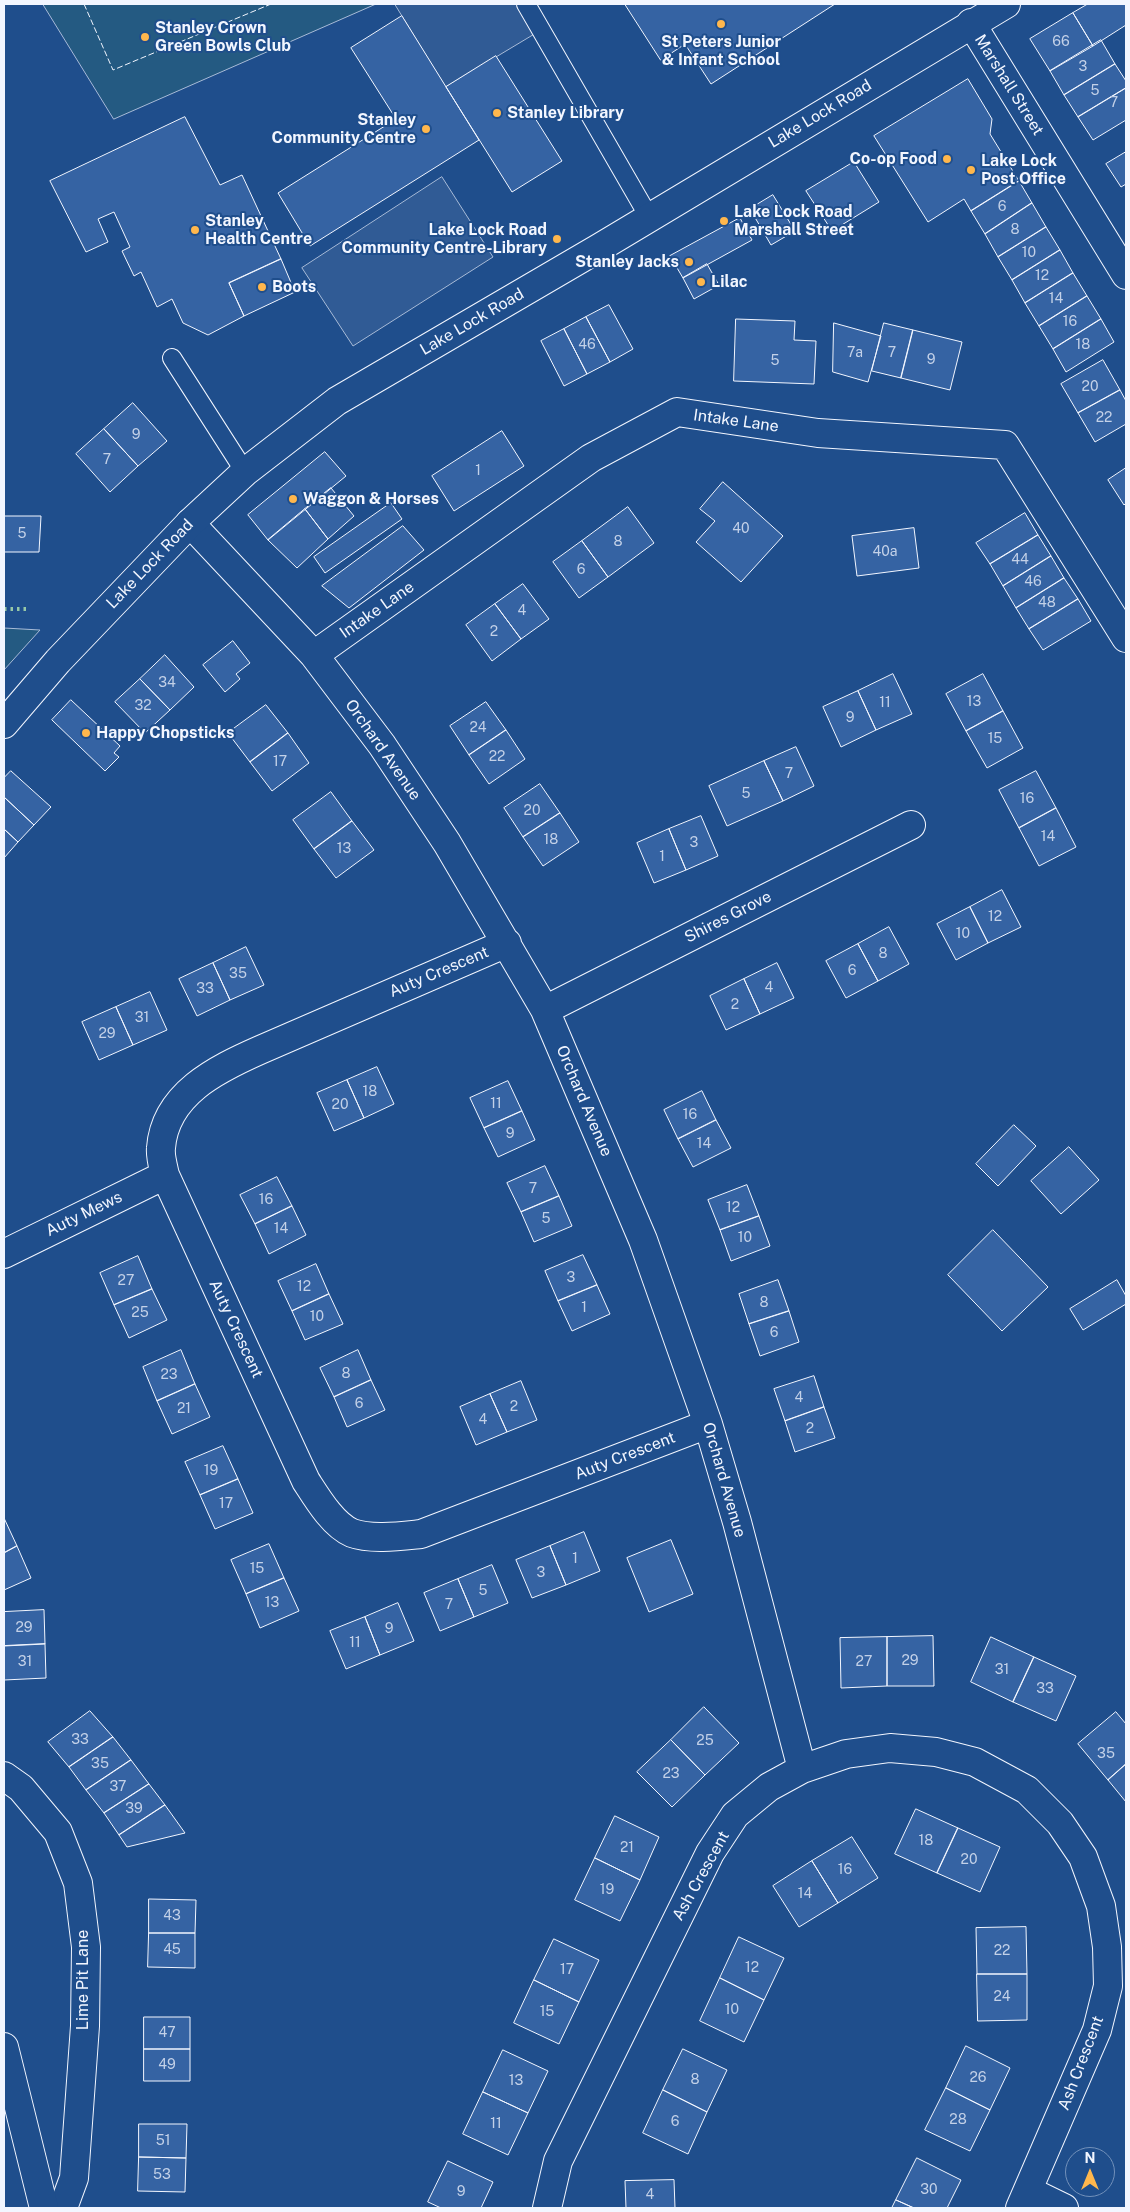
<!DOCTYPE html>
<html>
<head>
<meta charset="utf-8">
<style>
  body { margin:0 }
  #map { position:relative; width:1130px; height:2212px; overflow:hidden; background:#1f4e8c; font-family:"Public Sans",sans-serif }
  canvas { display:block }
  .frame { position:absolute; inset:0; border:5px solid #f2f6ff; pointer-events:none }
  .north { position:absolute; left:1065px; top:2147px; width:50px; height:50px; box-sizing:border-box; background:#1f4e8c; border:1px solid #7391ba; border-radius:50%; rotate:0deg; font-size:14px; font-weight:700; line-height:20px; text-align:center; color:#f2f6ff }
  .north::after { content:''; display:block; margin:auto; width:18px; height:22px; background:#ffb74d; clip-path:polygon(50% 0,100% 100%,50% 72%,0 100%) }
</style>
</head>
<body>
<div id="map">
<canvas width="1130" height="2212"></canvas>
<div class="frame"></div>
<div class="north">N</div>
</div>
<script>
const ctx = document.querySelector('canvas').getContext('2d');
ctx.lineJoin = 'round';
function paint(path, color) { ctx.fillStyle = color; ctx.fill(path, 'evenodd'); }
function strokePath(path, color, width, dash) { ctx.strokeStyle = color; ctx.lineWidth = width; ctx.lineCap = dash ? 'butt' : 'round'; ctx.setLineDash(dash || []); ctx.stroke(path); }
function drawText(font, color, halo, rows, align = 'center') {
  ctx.font = font + ' "Public Sans",sans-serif'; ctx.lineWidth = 4; ctx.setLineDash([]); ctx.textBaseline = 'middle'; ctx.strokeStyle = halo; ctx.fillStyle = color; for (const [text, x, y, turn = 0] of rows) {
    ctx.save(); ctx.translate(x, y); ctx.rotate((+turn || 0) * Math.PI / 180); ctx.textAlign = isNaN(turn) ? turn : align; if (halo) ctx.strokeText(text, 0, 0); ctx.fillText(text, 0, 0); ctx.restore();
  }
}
const green = new Path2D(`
  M43 4H376L114 119Z
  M4 628 40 630 4 670Z`);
paint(green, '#245a82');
strokePath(green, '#a8bbd7', 1);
const parking = new Path2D(`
  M395 4H526L541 30 446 87Z
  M442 177 493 257 353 346 302 268Z`);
paint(parking, '#305b95');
strokePath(parking, '#a8bbd7', 1);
const building = new Path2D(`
  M625 4H835L711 84 685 44 661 60Z
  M1088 4H1126V25L1093 46 1073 13Z
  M1073 13 1093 46 1050 71 1030 39Z
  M402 16 479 140 310 246 278 193 396 119 351 48Z
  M1101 40 1115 64 1064 95 1050 71Z
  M496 56 562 161 512 192 446 87Z
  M1115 64 1126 81V88L1078 117 1064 95Z
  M968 79 992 119 990 134 1019 181 971 211 964 199 928 222 874 136Z
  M1126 88V120L1093 140 1078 117Z
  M185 117 220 185 242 175 281 259 229 283 244 316 208 335 183 323 172 299 157 307 141 272 134 276 122 251 130 247 114 212 98 219 108 242 86 252 50 181Z
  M1126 152V184L1121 187 1106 164Z
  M854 162 879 202 832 231 806 191Z
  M1019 181 1032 203 985 234 971 211Z
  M773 195 795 231 771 245 750 209Z
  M1032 203 1046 227 998 257 985 234Z
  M740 218 752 240 683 278 670 256Z
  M1046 227 1060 250 1012 280 998 257Z
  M1060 250 1073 273 1025 303 1012 280Z
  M281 259 295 292 244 316 229 283Z
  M707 264 719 285 694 299 683 278Z
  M1073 273 1087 296 1039 326 1025 303Z
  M1087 296 1101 319 1053 349 1039 326Z
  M609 305 633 349 610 362 586 317Z
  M586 317 610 362 587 374 564 329Z
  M736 319 795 321 794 340 816 341 814 384 734 381Z
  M1101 319 1114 342 1066 372 1053 349Z
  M834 323 881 336 868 382 833 372Z
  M884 323 913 330 901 378 872 371Z
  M564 329 587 374 564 386 541 341Z
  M913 330 962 342 950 390 901 378Z
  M1103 360 1120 390 1078 413 1061 384Z
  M1120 390 1126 401V424L1095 442 1078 413Z
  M133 403 167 441 138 466 104 429Z
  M104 429 138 466 110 492 76 454Z
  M502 431 524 466 454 511 432 476Z
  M325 452 346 476 268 540 248 515Z
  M1126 468V503L1124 505 1108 480Z
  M723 482 783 536 741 582 696 542 715 521 700 509Z
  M331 488 354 516 328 539 305 509Z
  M391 503 402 519 325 573 314 557Z
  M628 507 654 543 608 577 582 541Z
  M305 509 328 539 297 568 268 540Z
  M1025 513 1038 535 990 564 976 543Z
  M4 516H41L39 552H4Z
  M403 526 424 550 349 608 322 586Z
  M914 528 919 568 857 576 852 536Z
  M1038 535 1051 556 1003 586 990 564Z
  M582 541 608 577 579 598 553 562Z
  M1051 556 1064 578 1016 608 1003 586Z
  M1064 578 1078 599 1029 629 1016 608Z
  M523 584 549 619 521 639 495 604Z
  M1078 599 1091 621 1043 650 1029 629Z
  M495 604 521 639 492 661 466 625Z
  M233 641 250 663 236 674 240 679 225 692 203 665Z
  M165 655 194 687 170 710 140 679Z
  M893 674 912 714 876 730 858 691Z
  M983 674 1003 711 966 731 946 694Z
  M140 679 170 710 145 733 115 702Z
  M858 691 876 730 841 747 823 707Z
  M71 700 120 746 114 753 119 757 105 771 52 720Z
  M486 702 506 730 469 755 450 726Z
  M266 705 288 733 250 762 228 733Z
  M1003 711 1023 748 987 768 966 731Z
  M506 730 525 759 489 784 469 755Z
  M288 733 309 763 272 791 250 762Z
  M796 747 814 786 783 801 764 761Z
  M764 761 783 801 727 826 709 786Z
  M11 771 51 807 34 825 4 797V778Z
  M1036 771 1056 808 1019 828 999 790Z
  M540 784 560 813 523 837 504 808Z
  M331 792 352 821 314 849 293 820Z
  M4 797 34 825 18 842 4 829Z
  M1056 808 1076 847 1039 866 1019 828Z
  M560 813 579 842 543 866 523 837Z
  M701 816 718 856 686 870 669 829Z
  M352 821 374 850 336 878 314 849Z
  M4 829 18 842 4 858Z
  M669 829 686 870 654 883 637 843Z
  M1002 890 1021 927 988 943 970 907Z
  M970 907 988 943 956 960 937 924Z
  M889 927 909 964 878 981 858 944Z
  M858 944 878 981 846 998 826 961Z
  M246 947 264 985 230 1000 213 963Z
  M213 963 230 1000 197 1016 179 979Z
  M777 963 794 998 760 1014 744 979Z
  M744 979 760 1014 726 1030 710 996Z
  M150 992 167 1030 133 1045 116 1007Z
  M116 1007 133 1045 99 1060 82 1022Z
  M377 1067 394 1104 364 1118 347 1080Z
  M347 1080 364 1118 334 1131 317 1093Z
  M508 1081 522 1111 484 1128 470 1098Z
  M702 1091 716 1120 678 1139 664 1110Z
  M522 1111 535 1140 498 1157 484 1128Z
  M716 1120 731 1148 693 1167 678 1139Z
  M1014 1125 1036 1146 998 1186 976 1164Z
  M1069 1147 1099 1180 1061 1214 1031 1181Z
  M545 1166 559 1196 521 1212 507 1183Z
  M277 1177 292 1206 255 1224 240 1195Z
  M747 1185 759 1216 720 1230 708 1200Z
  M559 1196 572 1226 534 1242 521 1212Z
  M292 1206 306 1235 269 1254 255 1224Z
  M759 1216 770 1246 731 1261 720 1230Z
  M993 1230 1048 1287 1002 1331 948 1275Z
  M583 1255 597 1285 558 1301 545 1271Z
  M138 1256 152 1289 114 1305 100 1273Z
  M316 1264 329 1294 292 1311 278 1281Z
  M778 1280 789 1311 749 1324 739 1294Z
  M1117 1280 1126 1296V1304L1083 1330 1070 1309Z
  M597 1285 610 1314 572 1331 558 1301Z
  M152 1289 167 1320 129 1338 114 1305Z
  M329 1294 343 1324 305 1340 292 1311Z
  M789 1311 799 1342 760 1356 749 1324Z
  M181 1350 195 1384 157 1401 143 1367Z
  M358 1350 371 1380 334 1397 320 1368Z
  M814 1376 824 1407 785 1421 774 1389Z
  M371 1380 385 1410 347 1427 334 1397Z
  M521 1381 537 1420 507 1432 490 1394Z
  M195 1384 210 1417 172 1434 157 1401Z
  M490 1394 507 1432 476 1445 460 1407Z
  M824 1407 835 1438 795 1452 785 1421Z
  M223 1446 238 1479 200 1495 185 1462Z
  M238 1479 253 1513 215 1529 200 1495Z
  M4 1518 17 1546 4 1553Z
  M584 1532 600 1571 566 1585 550 1546Z
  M671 1540 693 1594 649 1612 627 1558Z
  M269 1544 284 1578 246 1594 231 1560Z
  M17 1546 31 1578 4 1590V1553Z
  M550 1546 566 1585 532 1598 516 1560Z
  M492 1565 508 1603 474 1617 458 1579Z
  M284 1578 299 1611 260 1628 246 1594Z
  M458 1579 474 1617 440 1631 424 1593Z
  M398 1603 414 1641 380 1655 365 1617Z
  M44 1610 45 1644 4 1646V1612Z
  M365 1617 380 1655 346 1669 330 1631Z
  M933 1636 934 1686H887V1637Z
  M887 1637V1686L841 1688 840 1638Z
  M991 1637 1034 1657 1013 1702 971 1682Z
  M45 1644 46 1678 4 1680V1646Z
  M1034 1657 1076 1676 1056 1721 1013 1702Z
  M704 1707 739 1743 705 1775 671 1740Z
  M90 1711 113 1737 69 1767 48 1742Z
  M1116 1712 1126 1724V1764L1108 1780 1078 1744Z
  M113 1737 131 1760 86 1790 69 1767Z
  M671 1740 705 1775 672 1807 637 1772Z
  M131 1760 149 1784 104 1813 86 1790Z
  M1126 1764V1802L1108 1780Z
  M149 1784 165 1805 119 1835 104 1813Z
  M165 1805 185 1833 127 1847 119 1835Z
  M916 1809 958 1828 937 1873 895 1854Z
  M615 1816 659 1837 640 1880 595 1858Z
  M958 1828 1000 1847 980 1892 937 1873Z
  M852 1837 878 1878 838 1903 812 1861Z
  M595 1858 640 1880 620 1921 575 1900Z
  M812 1861 838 1903 799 1927 773 1886Z
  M149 1899 196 1900 195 1933H149Z
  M1026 1927 1027 1974H977L976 1928Z
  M149 1933H195V1968L148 1967Z
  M739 1937 784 1958 764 2000 720 1978Z
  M554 1939 599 1960 579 2002 534 1980Z
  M977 1974H1027V2020L978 2021Z
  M720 1978 764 2000 744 2042 700 2021Z
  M534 1980 579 2002 559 2044 514 2023Z
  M144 2017H190V2049H144Z
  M966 2046 1010 2068 990 2110 946 2088Z
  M144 2049H190V2081H144Z
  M683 2049 727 2070 707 2112 663 2090Z
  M503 2050 548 2071 528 2113 483 2092Z
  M946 2088 990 2110 970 2151 925 2130Z
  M663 2090 707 2112 688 2154 643 2133Z
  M483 2092 528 2113 508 2155 463 2134Z
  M139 2124H187L186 2158 139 2157Z
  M139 2157 186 2158 185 2192 138 2191Z
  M917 2158 961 2180 947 2208H914L896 2200Z
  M448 2161 493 2182 481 2208H441L428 2202Z
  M674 2180 675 2208H626L625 2181Z
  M896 2200 914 2208H892Z`);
paint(building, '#3563a3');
strokePath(building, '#f2f6ff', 1);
const lane = new Path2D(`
  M526 4 649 217
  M172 358 245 472`);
const street = new Path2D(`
  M971 23 1126 275
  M190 523 314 655 382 745 447 843 545 1010 643 1240 708 1424 737 1522 802 1769
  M314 655 591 458 677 412 818 433 1005 445 1126 638
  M507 943 260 1050C217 1069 165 1094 161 1148 160 1156 163 1166 165 1175L306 1481C317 1498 333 1525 352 1533 371 1540 401 1536 421 1534L708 1424
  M545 1010 911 825
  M4 1254 165 1175
  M4 1776 21 1788 58 1832 78 1883 86 1947 85 2026 74 2178 63 2208
  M1029 2191 1064 2208
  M547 2208 558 2161 710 1853 735 1815 769 1787 802 1769 846 1754 890 1748 936 1752 975 1762 1027 1790 1060 1823 1083 1857 1101 1906 1107 1947 1108 1986 1097 2030 1020 2208`);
const secondary = new Path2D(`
  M4 724 58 661 190 523 245 472 337 401 599 248 1006 4
  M4 2047 44 2208`);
strokePath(lane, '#f2f6ff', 20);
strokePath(street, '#f2f6ff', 30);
strokePath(secondary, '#f2f6ff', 30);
strokePath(lane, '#1f4e8c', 18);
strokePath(street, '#1f4e8c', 28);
strokePath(secondary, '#1f4e8c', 28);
strokePath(new Path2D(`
  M4 609H27`), '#97c8a6', 4, [2.5, 4]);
strokePath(new Path2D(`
  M84 4 113 70 271 4`), '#f2f6ff', 1, [6, 2.5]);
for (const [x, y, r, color] of [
  [721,24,5,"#ffb74d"],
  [145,37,5,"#ffb74d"],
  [497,113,5,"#ffb74d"],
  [426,129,5,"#ffb74d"],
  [947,159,5,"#ffb74d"],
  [971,170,5,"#ffb74d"],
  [724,221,5,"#ffb74d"],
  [195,230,5,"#ffb74d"],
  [557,239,5,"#ffb74d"],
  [689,262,5,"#ffb74d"],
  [701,282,5,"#ffb74d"],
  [262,287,5,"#ffb74d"],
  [293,499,5,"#ffb74d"],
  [86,733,5,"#ffb74d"]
]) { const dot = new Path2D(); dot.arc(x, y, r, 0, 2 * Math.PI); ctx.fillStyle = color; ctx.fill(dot); strokePath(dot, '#1f4e8c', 2); }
drawText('14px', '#c3d1e8', null, [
  ["66",1061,42],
  ["3",1083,67],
  ["5",1095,91],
  ["7",1114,103],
  ["6",1002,207],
  ["8",1015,230],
  ["10",1029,253],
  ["12",1042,276],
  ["14",1056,299],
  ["16",1070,322],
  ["46",587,345],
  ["18",1083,345],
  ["7a",855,353],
  ["7",892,353],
  ["9",931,360],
  ["5",775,361],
  ["20",1090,387],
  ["22",1104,418],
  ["9",136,435],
  ["7",107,460],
  ["1",478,471],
  ["40",741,529],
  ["5",22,534],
  ["8",618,542],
  ["40a",885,552],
  ["44",1020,560],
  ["6",581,570],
  ["46",1033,582],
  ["48",1047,603],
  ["4",522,611],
  ["2",494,632],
  ["34",167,683],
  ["13",974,702],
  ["11",885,703],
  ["32",143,706],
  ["9",850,718],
  ["24",478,728],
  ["15",995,739],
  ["22",497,757],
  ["17",280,762],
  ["7",789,774],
  ["5",746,794],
  ["16",1027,799],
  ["20",532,811],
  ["14",1048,837],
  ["18",551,840],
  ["3",694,843],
  ["13",344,849],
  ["1",662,857],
  ["12",995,917],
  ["10",963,934],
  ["8",883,954],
  ["6",852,971],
  ["35",238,974],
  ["4",769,988],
  ["33",205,989],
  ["2",735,1005],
  ["31",142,1018],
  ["29",107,1034],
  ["18",370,1092],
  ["11",496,1104],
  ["20",340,1105],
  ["16",690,1115],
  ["9",510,1134],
  ["14",704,1144],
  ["7",533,1189],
  ["16",266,1200],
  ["12",733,1208],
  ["5",546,1219],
  ["14",281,1229],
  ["10",745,1238],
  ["3",571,1278],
  ["27",126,1281],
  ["12",304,1287],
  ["8",764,1303],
  ["1",584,1308],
  ["25",140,1313],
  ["10",317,1317],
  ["6",774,1333],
  ["8",346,1374],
  ["23",169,1375],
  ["4",799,1398],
  ["6",359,1404],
  ["2",514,1407],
  ["21",184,1409],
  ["4",483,1420],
  ["2",810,1429],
  ["19",211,1471],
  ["17",226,1504],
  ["1",575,1559],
  ["15",257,1569],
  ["3",541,1573],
  ["5",483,1591],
  ["13",272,1603],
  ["7",449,1605],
  ["29",24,1628],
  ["9",389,1629],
  ["11",355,1643],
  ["29",910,1661],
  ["31",25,1662],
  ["27",864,1662],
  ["31",1002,1670],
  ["33",1045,1689],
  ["33",80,1740],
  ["25",705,1741],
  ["35",1106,1754],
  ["35",100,1764],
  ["23",671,1774],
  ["37",118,1787],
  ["39",134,1809],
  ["18",926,1841],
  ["21",627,1848],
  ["20",969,1860],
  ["16",845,1870],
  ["19",607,1890],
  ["14",805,1894],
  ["43",172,1916],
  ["45",172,1950],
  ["22",1002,1951],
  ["12",752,1968],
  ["17",567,1970],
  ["24",1002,1997],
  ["10",732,2010],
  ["15",547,2012],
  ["47",167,2033],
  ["49",167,2065],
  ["26",978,2078],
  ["8",695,2080],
  ["13",516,2081],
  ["28",958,2120],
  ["6",675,2122],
  ["11",496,2124],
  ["51",163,2141],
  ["53",162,2175],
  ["30",929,2190],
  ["9",461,2192],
  ["4",650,2195]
]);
drawText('bold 16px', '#f2f6ff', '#1f4e8c', [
  ["Stanley Crown",155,28],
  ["Green Bowls Club",155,46],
  ["St Peters Junior",721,42,"center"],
  ["& Infant School",721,60,"center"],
  ["Stanley Library",507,113],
  ["Stanley",416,120,"right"],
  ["Community Centre",416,138,"right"],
  ["Co-op Food",937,159,"right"],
  ["Lake Lock",981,161],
  ["Post Office",981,179],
  ["Lake Lock Road",734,212],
  ["Marshall Street",734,230],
  ["Stanley",205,221],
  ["Health Centre",205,239],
  ["Lake Lock Road",547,230,"right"],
  ["Community Centre-Library",547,248,"right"],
  ["Stanley Jacks",679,262,"right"],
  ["Lilac",711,282],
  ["Boots",272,287],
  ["Waggon & Horses",303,499],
  ["Happy Chopsticks",96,733]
], 'left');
drawText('16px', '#f2f6ff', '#1f4e8c', [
  ["Marshall Street",1009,85,58],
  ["Lake Lock Road",820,114,-31],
  ["Lake Lock Road",472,322,-30],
  ["Intake Lane",736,421,8],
  ["Lake Lock Road",150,564,-46],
  ["Intake Lane",377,610,-35],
  ["Orchard Avenue",383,750,55],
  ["Shires Grove",728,917,-27],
  ["Auty Crescent",439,972,-23],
  ["Orchard Avenue",584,1101,67],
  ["Auty Mews",84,1214,-26],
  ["Auty Crescent",236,1329,65],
  ["Auty Crescent",625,1456,-21],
  ["Orchard Avenue",724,1480,74],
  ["Ash Crescent",701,1876,-61],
  ["Lime Pit Lane",83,1980,-90],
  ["Ash Crescent",1081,2063,-69]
]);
</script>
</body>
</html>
